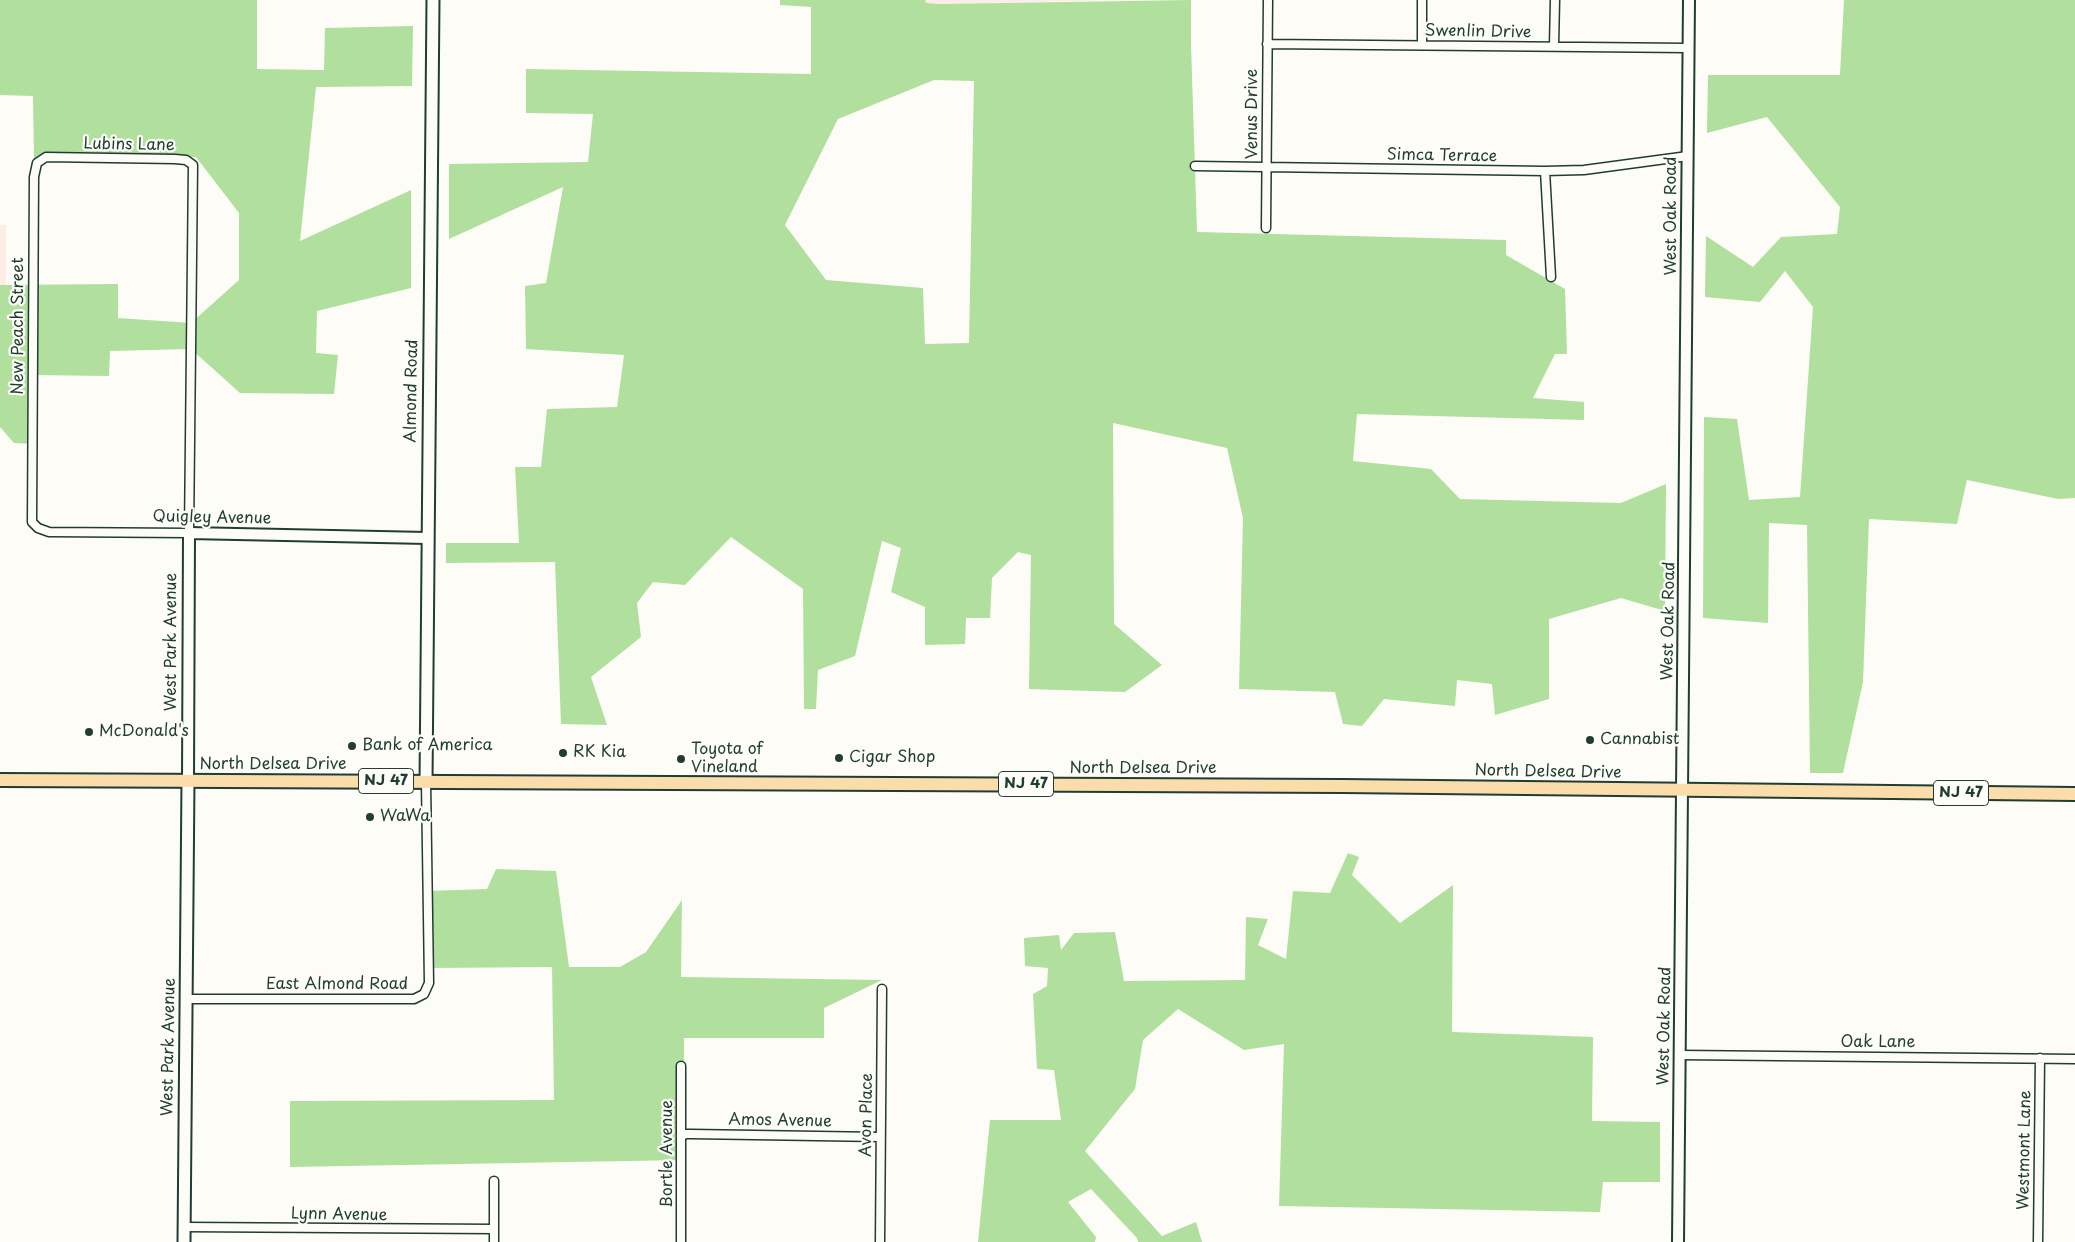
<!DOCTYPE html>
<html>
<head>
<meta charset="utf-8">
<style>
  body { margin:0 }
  canvas { display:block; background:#fdfcf7 }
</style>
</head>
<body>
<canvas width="2075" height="1242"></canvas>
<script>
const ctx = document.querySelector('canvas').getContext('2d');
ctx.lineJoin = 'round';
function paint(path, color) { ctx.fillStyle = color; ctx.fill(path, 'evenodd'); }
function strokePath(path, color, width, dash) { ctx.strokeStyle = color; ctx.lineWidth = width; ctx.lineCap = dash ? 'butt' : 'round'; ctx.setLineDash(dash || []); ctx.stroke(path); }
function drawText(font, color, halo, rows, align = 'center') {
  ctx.font = font + ' "Playpen Sans",sans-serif'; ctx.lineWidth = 4.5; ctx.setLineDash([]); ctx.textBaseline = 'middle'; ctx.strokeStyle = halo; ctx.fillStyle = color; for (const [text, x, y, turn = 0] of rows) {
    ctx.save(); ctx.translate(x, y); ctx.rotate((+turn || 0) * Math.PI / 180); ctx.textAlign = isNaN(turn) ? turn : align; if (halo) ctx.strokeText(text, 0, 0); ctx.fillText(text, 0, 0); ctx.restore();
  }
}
paint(new Path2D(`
  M925 0H1123L939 4 925 3Z
  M0 225H6V285H0Z`), '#fcede7');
paint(new Path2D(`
  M0 0H257V69L324 70 325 28 413 26 412 86 316 87 300 241 411 190V288L317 311 316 353 338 355 334 394 240 393 191 349 110 351 109 376 34 375 33 444 14 443 0 427V285L118 284V318L191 323 239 280V213L196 157 34 159 33 96 0 95Z
  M780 0H925L926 3 939 4 1191 0V45L1197 232 1506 240V255L1565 289 1567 354H1555L1533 398 1584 402V420L1357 414 1353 461 1431 469 1460 499 1621 503 1666 484 1665 611 1621 598 1549 619V699L1495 715 1492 684 1457 680 1455 706 1384 699 1362 726 1343 724 1335 692 1239 689 1243 518 1227 448 1113 423 1114 624 1162 665 1125 692 1029 689 1031 555 1018 552 992 578 990 618H966L965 644 925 645V607L891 592 901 548 882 541 855 656 818 670 816 709H804L803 589 731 537 685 585 653 582 637 603 641 637 591 677 607 725 561 724 555 562 446 563V543H519L515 467H541L547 409 617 407 624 355 526 349 525 286 546 283 563 187 449 239V164L588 162 593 114 526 113V69L811 74V7L780 5ZM934 80 974 81 969 343 925 344 923 288 826 280 785 225 838 119Z
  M1844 0H2075V498L2058 499 1967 480 1957 524 1869 519 1863 682 1843 773H1810L1807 525 1769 523 1768 623 1703 618 1704 417 1737 419 1749 500 1800 497 1813 307 1785 271 1760 302 1705 297 1706 236 1753 267 1781 237 1837 234 1840 207 1767 117 1707 133 1708 75H1840Z
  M1348 853 1359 857 1352 875 1400 923 1453 885 1452 1032 1593 1037 1592 1121 1660 1122V1182H1603L1600 1212 1279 1206 1284 1044 1244 1050 1178 1009 1143 1040 1135 1089 1085 1151 1162 1236 1196 1222 1202 1242H1138L1137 1238 1091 1189 1068 1202 1096 1237 1095 1242H978L990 1120H1061L1054 1070 1037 1069 1033 994 1047 986 1048 968 1025 966 1024 938 1059 935 1061 950 1074 933 1115 932 1124 981 1245 980 1246 917 1268 919 1258 945 1286 959 1293 891 1330 893Z
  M496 869 556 871 569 967H620L646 952 682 900 681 977 882 980 824 1008V1038H684V1160L290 1167V1101L554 1100 552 967 427 968V891L487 889Z`), '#b1df9e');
const minor = new Path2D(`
  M1267 44 1688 48
  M1422 45V0
  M1554 46 1555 0
  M46 157 175 159 186 160 193 165 189 533 49 532 38 528 32 522 34 177 37 163Z
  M1195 166 1545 171 1584 170 1688 156
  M1545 171 1551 277
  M1266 228 1268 0
  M186 999H414L424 994 429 983 426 782
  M1680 1055 2075 1059
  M681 1137 685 1134H691L880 1137
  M494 1181V1242
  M184 1227 494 1229
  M681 1242V1066
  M880 1242 882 989
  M2038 1242 2040 1058`);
const tertiary = new Path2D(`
  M188 780 189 533 427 538
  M1678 1242 1689 0`);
const secondary = new Path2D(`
  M426 782 433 0
  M184 1242 188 780`);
const primary = new Path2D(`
  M0 780 1342 786 2075 794`);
strokePath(minor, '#1f3d34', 11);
strokePath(tertiary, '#1f3d34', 14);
strokePath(secondary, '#1f3d34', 15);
strokePath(primary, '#1f3d34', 16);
strokePath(minor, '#fdfcf7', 8);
strokePath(tertiary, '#fdfcf7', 10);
strokePath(secondary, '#fdfcf7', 11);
strokePath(primary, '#faddab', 12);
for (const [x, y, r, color] of [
  [89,732,5,"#1f3d34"],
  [1590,740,5,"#1f3d34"],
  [352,746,5,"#1f3d34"],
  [563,753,5,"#1f3d34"],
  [839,758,5,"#1f3d34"],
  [681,759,5,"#1f3d34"],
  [370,817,5,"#1f3d34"]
]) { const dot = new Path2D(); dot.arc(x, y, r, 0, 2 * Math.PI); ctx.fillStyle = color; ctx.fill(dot); strokePath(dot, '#fdfcf7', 2); }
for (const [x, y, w] of [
  [386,781,55],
  [1026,784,55],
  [1961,793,55]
]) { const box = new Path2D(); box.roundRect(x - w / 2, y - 12.5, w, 25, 4); ctx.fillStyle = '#fdfcf7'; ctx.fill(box); strokePath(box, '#1f3d34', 1); }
drawText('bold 15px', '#1f3d34', null, [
  ["NJ 47",386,781],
  ["NJ 47",1026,784],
  ["NJ 47",1961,793]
]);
drawText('16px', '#1f3d34', '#fdfcf7', [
  ["Swenlin Drive",1478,32,1],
  ["Venus Drive",1253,114,-90],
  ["Lubins Lane",129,145,1],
  ["Simca Terrace",1442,156,1],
  ["West Oak Road",1672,216,-90],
  ["New Peach Street",19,326,-90],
  ["Almond Road",412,391,-89],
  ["Quigley Avenue",212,518,1],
  ["West Oak Road",1669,621,-89],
  ["West Park Avenue",172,642,-90],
  ["North Delsea Drive",273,765],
  ["North Delsea Drive",1143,769],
  ["North Delsea Drive",1548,772,1],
  ["East Almond Road",337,985],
  ["West Oak Road",1665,1026,-89],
  ["Oak Lane",1878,1043],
  ["West Park Avenue",169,1047,-89],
  ["Avon Place",867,1115,-89],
  ["Amos Avenue",780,1121,1],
  ["Westmont Lane",2025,1150,-89],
  ["Bortle Avenue",668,1154,-90],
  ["Lynn Avenue",339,1215,1]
]);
drawText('16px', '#1f3d34', '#fdfcf7', [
  ["McDonald's",99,732],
  ["Cannabist",1600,740],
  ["Bank of America",362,746],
  ["Toyota of",691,750],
  ["Vineland",691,768],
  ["RK Kia",573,753],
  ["Cigar Shop",849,758],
  ["WaWa",380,817]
], 'left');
</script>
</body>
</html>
